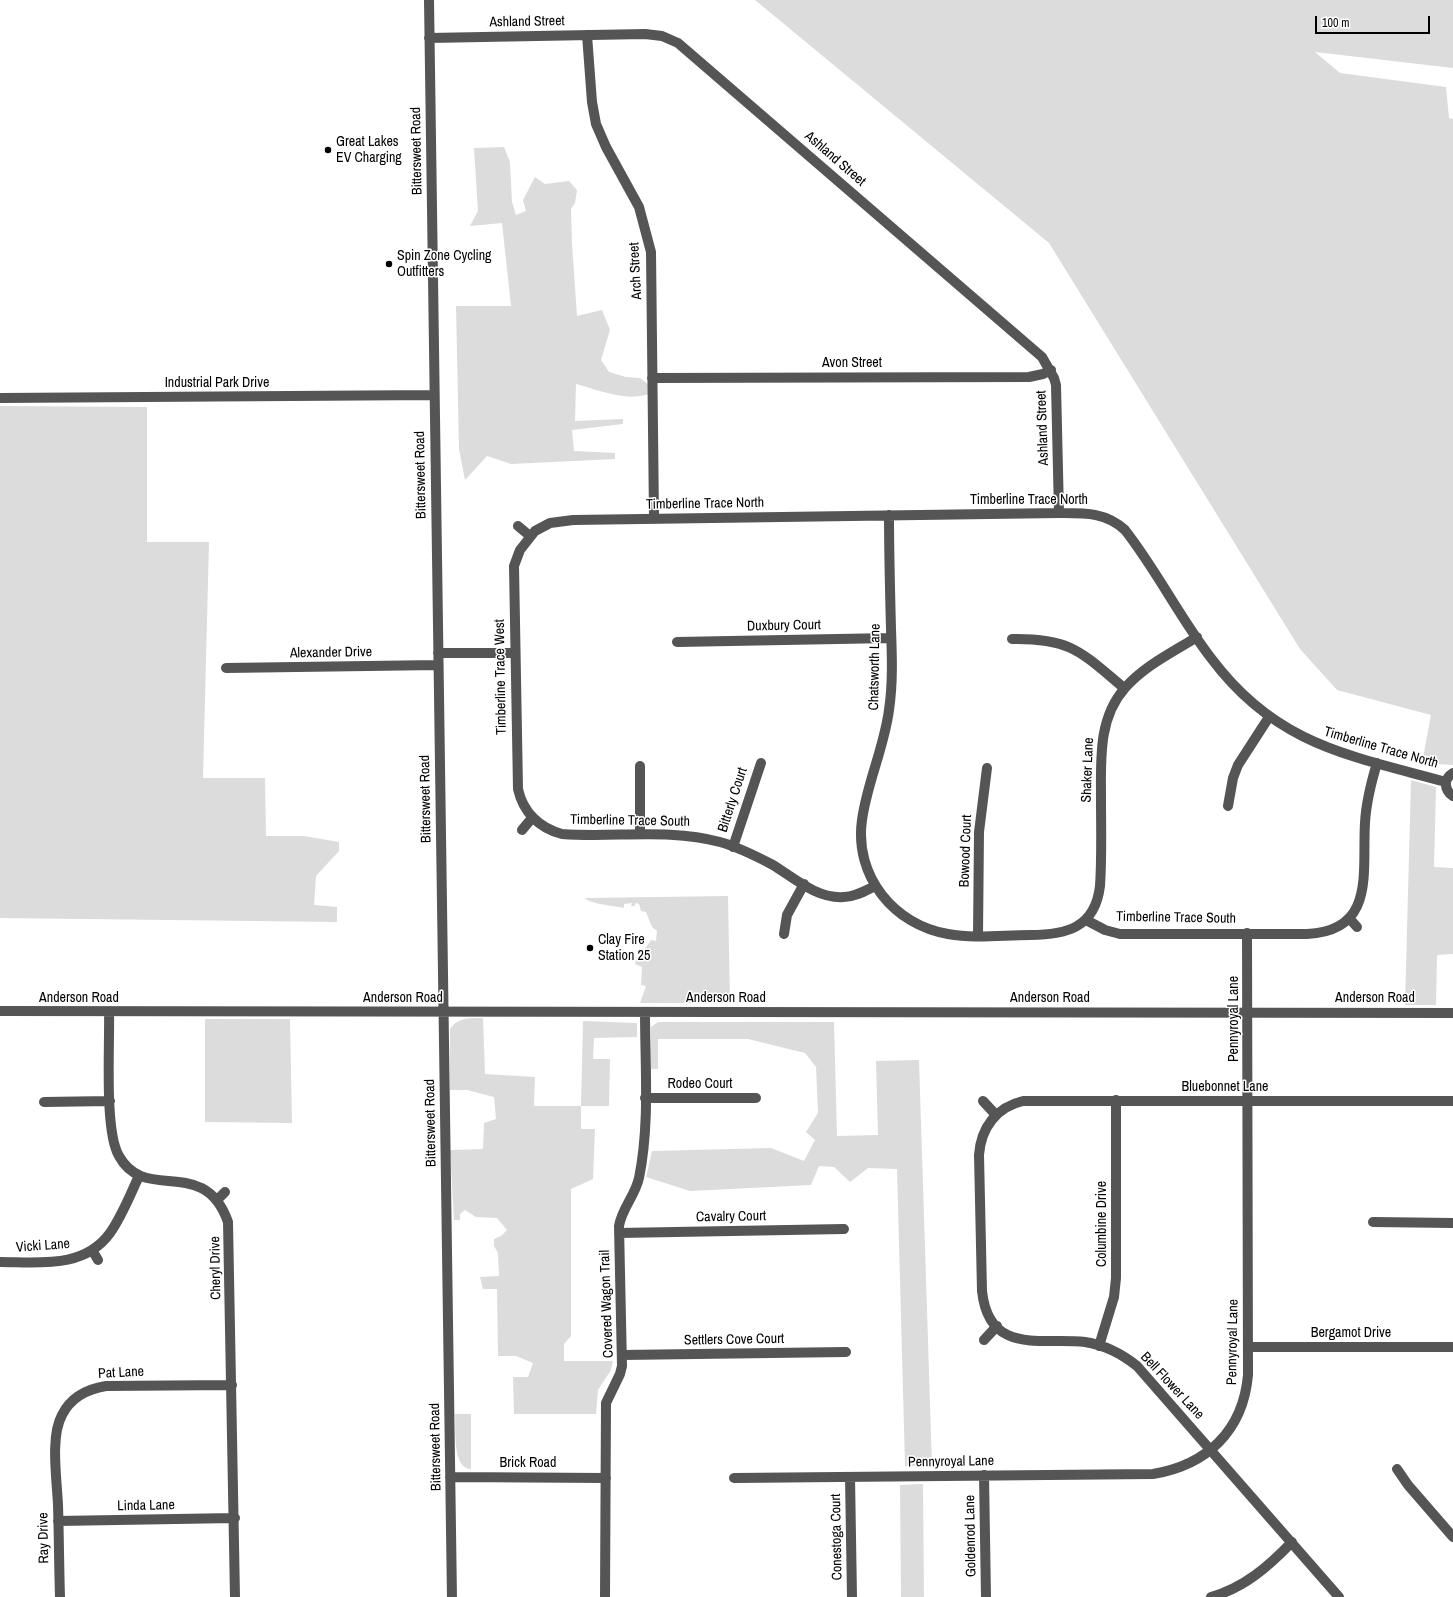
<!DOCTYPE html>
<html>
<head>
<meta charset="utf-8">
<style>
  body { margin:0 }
  #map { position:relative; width:1453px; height:1597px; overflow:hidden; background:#fff; font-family:"Archivo Narrow",sans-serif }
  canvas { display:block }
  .scale { position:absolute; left:1315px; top:16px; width:115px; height:18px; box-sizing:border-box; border:2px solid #000; border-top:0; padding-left:5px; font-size:12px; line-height:14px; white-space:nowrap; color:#000; -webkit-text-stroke:3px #fff; paint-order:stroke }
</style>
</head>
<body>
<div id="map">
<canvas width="1453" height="1597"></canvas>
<div class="scale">100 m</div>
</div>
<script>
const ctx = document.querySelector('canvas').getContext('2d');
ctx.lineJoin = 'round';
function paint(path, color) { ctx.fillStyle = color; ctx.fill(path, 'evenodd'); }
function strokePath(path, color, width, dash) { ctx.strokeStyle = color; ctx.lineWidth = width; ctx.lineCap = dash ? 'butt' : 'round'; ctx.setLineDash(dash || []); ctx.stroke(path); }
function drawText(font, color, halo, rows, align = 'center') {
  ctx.font = font + ' "Archivo Narrow",sans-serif'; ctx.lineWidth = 3; ctx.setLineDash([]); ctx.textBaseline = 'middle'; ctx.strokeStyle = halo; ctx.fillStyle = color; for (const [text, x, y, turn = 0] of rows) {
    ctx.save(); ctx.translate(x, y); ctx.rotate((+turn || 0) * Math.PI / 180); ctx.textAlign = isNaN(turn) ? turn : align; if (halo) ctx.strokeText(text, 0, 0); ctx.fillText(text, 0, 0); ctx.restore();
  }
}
paint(new Path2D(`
  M755 0H1453V68L1315 52 1340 73 1446 87 1449 118 1453 119V765L1422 763 1431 715 1337 690 1300 649 1049 243Z
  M504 147 510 162 512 202 516 215 526 211 523 200 535 177 545 184 569 181 577 190 575 203 571 209 572 244 577 316 602 310 610 330 601 360 609 372 626 377 640 378 649 385V394C625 402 599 390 576 384L575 421 623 419V424L572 430 574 451 615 453V459L511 464 487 456 465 480 459 449 456 306H511L502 223 470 226 478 211 474 148Z
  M0 406 147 407V542H209L203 778H265L266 836H304L339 842V851L316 876 314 905 337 907V922L0 918Z
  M1411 780 1436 787 1434 867 1453 868V954L1437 955 1436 1005H1405Z
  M728 896 730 1003H640L646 986 641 985 642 967 635 964C636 958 647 947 651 940L656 941 657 931 652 927 646 912 641 911 639 904 636 903 634 906H631L632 903 624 904V908C616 906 589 904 585 898Z
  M483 1018 485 1074 535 1077 534 1106H581L583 1021 637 1023V1037L594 1038 593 1059H610L609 1106H581V1129H595L593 1179 571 1189V1336L564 1344V1361H613L611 1370 598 1390 596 1414H514L513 1377H528L533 1363 516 1356H498L497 1289H483L480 1277 499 1276 498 1253 494 1246V1239L501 1236 507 1230 497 1218 476 1217 465 1210 460 1214V1220H454L450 1150 483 1149 484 1123 496 1119 494 1097 467 1090H450V1029C458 1017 470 1018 483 1018Z
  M205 1019H290L292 1123 205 1122Z
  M658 1022H834L837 1136 878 1135 876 1061 919 1060 932 1466H905L897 1169 868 1168 850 1182 834 1167 819 1166 811 1185 690 1191 646 1177 652 1151 771 1148 804 1161 815 1140 806 1132 818 1113 816 1067 805 1053 748 1039H658V1069H651V1027Z
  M455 1414H471V1469C452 1469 456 1428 455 1414Z
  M923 1484 924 1597H901L900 1485Z`), '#dcdcdc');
strokePath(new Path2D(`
  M429 0 452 1597
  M587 35 592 102 596 124 606 147 639 207 651 252 654 518
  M429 38 645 34 662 36 678 43 1042 357 1054 378 1056 385 1059 513
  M652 378 1029 377 1043 374 1051 370
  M0 398 434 395
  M889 515C889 553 890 591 891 629 892 656 893 683 889 710 884 748 867 783 862 820 854 876 894 925 948 934 975 939 1003 935 1030 935 1066 935 1095 928 1100 886 1102 857 1101 827 1101 798 1101 760 1098 718 1125 688 1144 666 1173 652 1197 637
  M518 526 530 536
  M1012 639C1071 638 1081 652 1124 688
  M677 642 891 638
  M438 653H515
  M226 668 438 665
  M1453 773C1443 779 1444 790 1453 796
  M1228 806 1233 778 1238 765 1269 717
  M522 830 532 818
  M640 834V766
  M733 847 761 763
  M875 886C865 891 855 897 844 897 817 899 794 878 773 865 756 856 738 847 720 842 668 828 614 838 562 834 539 828 523 812 518 789L514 566 520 550 535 531 550 523 573 520 1059 513C1084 513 1106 512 1125 530 1157 571 1180 618 1211 658 1276 745 1348 755 1446 782
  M1349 918 1357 927
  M1086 920 1105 930 1120 934H1307C1376 931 1362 872 1365 823 1366 803 1371 783 1377 763
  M784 934 787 915 804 884
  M978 935 979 832 987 768
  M0 1011 1453 1013
  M109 1012C110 1044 104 1131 119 1156 145 1204 204 1154 228 1222L235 1597
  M645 1098H756
  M983 1101 996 1115
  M44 1102 110 1101
  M217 1200 225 1192
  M1373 1222 1453 1223
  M619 1233 844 1229
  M92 1250 98 1260
  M0 1262C39 1262 84 1269 110 1233 122 1216 130 1195 139 1176
  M984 1340 997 1326
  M1099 1346 1114 1297 1116 1278V1100
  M1248 1347H1453
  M622 1355 846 1352
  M1397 1469 1408 1485 1453 1537
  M984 1475 986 1597
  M450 1477 606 1478
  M850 1477 852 1597
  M734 1478 1153 1474C1207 1465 1243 1431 1248 1375L1247 933
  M58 1521 235 1518
  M60 1597C59 1566 59 1536 58 1505 57 1480 50 1437 62 1415 71 1397 87 1389 106 1386L232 1385
  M605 1597 606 1403 620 1374 622 1366 619 1226C622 1208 635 1196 639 1178 650 1124 645 1067 645 1012
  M1211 1597C1244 1588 1269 1566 1292 1542
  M1339 1597 1137 1366C1122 1354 1105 1345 1085 1342 1042 1337 989 1356 982 1291L979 1155C981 1127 997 1107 1023 1101H1453`), '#555', 10);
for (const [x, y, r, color] of [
  [328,150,4,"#000"],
  [389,264,4,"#000"],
  [590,948,4,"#000"]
]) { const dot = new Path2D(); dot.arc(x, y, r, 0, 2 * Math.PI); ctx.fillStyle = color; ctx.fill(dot); strokePath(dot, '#fff', 1.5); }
drawText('14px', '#000', '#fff', [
  ["Ashland Street",527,22,-1],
  ["Bittersweet Road",417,151,-91],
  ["Ashland Street",835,159,41],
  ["Arch Street",636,271,-93],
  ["Avon Street",852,363],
  ["Industrial Park Drive",217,383],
  ["Ashland Street",1043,428,-92],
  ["Bittersweet Road",421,475,-91],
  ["Timberline Trace North",1029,500],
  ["Timberline Trace North",705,504,-1],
  ["Duxbury Court",784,626,-1],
  ["Alexander Drive",331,653,-1],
  ["Chatsworth Lane",875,667,-89],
  ["Timberline Trace West",501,677,-91],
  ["Timberline Trace North",1381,748,16],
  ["Shaker Lane",1088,770,-88],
  ["Bittersweet Road",426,799,-91],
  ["Bitterly Court",733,800,-72],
  ["Timberline Trace South",630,821,1],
  ["Bowood Court",966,851,-88],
  ["Timberline Trace South",1176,918,1],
  ["Anderson Road",79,998],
  ["Anderson Road",403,998],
  ["Anderson Road",726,998],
  ["Anderson Road",1050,998],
  ["Anderson Road",1375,998],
  ["Pennyroyal Lane",1234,1019,-90],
  ["Rodeo Court",700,1084],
  ["Bluebonnet Lane",1225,1087],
  ["Bittersweet Road",431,1123,-91],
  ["Cavalry Court",731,1217,-1],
  ["Columbine Drive",1102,1224,-90],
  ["Vicki Lane",43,1246,-4],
  ["Cheryl Drive",216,1268,-91],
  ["Covered Wagon Trail",607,1304,-92],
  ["Bergamot Drive",1351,1333],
  ["Settlers Cove Court",734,1340,-1],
  ["Pennyroyal Lane",1233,1342,-89],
  ["Pat Lane",121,1373,-3],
  ["Bell Flower Lane",1172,1386,47],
  ["Bittersweet Road",436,1447,-91],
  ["Pennyroyal Lane",951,1462,-1],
  ["Brick Road",528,1463],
  ["Linda Lane",146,1506,-1],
  ["Goldenrod Lane",971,1536,-91],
  ["Conestoga Court",837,1537,-91],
  ["Ray Drive",44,1538,-91]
]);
drawText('14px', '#000', '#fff', [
  ["Great Lakes",336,142],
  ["EV Charging",336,158],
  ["Spin Zone Cycling",397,256],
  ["Outfitters",397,272],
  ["Clay Fire",598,940],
  ["Station 25",598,956]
], 'left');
</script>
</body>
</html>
